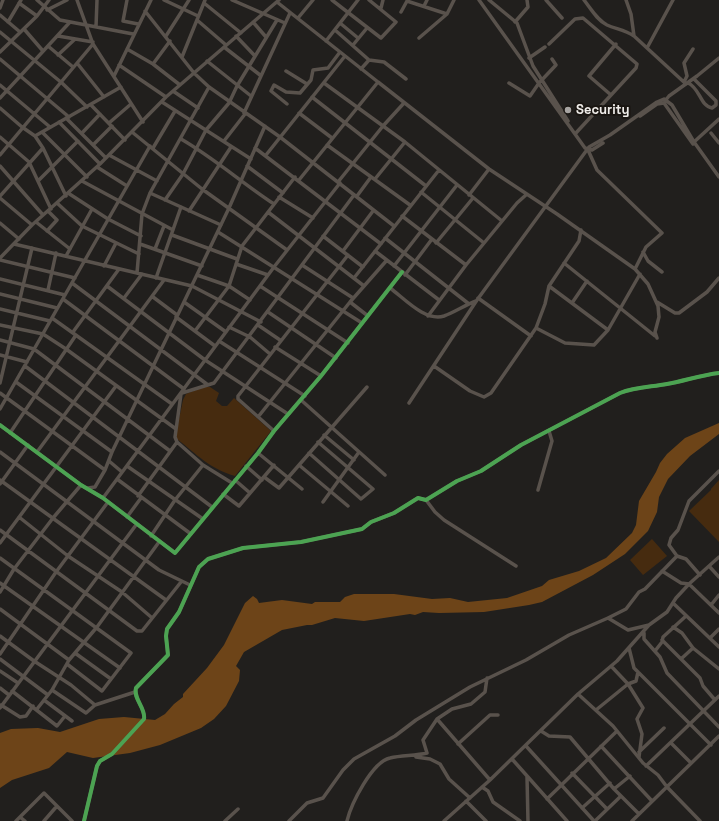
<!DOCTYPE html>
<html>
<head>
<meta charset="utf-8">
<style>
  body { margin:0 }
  canvas { display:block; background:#211f1d }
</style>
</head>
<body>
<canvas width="719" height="821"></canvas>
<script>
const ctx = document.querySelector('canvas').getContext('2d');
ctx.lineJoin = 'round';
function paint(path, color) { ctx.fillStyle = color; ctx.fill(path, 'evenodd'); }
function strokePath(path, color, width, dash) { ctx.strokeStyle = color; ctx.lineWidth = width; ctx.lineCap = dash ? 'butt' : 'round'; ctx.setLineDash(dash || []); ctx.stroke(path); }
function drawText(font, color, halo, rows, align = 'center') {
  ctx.font = font + ' "Space Grotesk",sans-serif'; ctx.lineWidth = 4; ctx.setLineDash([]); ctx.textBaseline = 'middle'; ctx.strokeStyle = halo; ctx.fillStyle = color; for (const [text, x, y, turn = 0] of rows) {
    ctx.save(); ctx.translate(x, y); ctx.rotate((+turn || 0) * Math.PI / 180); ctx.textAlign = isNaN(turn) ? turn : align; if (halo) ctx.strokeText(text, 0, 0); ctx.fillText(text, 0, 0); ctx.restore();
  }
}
paint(new Path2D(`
  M203 387H210L219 393 216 401 222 406H227L234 398 271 431 235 476C208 468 198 455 177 439L176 434 183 400 186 394Z
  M719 480V542L689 511 711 490V489Z
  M652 539 667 556 643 575 630 560Z`), '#462b0f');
paint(new Path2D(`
  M719 423V434L690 456 668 479 659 497 657 512 648 531 625 554 593 575 542 602 529 605 484 612 439 613 423 612 415 615 410 614 364 621 335 618 312 625H307L282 630 244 652 236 666 240 670 239 681 226 706 214 719 201 728 160 745 130 753 93 758 67 752 49 768 12 780 0 788V733L11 729 38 728 60 732 99 719 124 717 155 720 165 714 174 704 183 697V694L207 668 224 645 245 603 253 596 257 599 259 603 282 600 312 604 315 602H340L345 597 354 594H394L432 599 450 598 468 602 507 598 542 586 549 580 579 571 606 558 632 533 636 525 639 501 656 472 660 463 667 454 685 438Z`), '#6d4418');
strokePath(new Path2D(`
  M37 0 60 20 133 34
  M77 0 93 44 143 122
  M127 0 123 21 138 24
  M164 0 198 16
  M232 0 285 23
  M332 0 381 38 396 22 369 0
  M479 0 585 148 592 150 603 143
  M489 0 517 23 533 66 568 121
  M546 0 562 18
  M584 0C591 9 597 20 607 25 616 29 625 30 634 36L686 84
  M626 0 631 14 634 36
  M407 1 447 14
  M277 2 378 82 299 180
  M19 3 37 16
  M204 3 241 33
  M424 6 427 0
  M0 8 3 0
  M381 8 383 0
  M47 10 67 0
  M145 11 194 73 209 87 280 137 394 226
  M401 12 407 1
  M0 15 20 32
  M298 18 313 0
  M197 20 226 45
  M8 22 21 0
  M253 22 266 37
  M515 22 528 7 527 0
  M340 23 358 38
  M96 27 97 0
  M24 29 43 51
  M335 30 369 60 361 69
  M0 32 62 83 87 107
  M58 36 93 42
  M166 36 189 0
  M236 36 255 56
  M419 38 447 14 454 0
  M326 41 358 0
  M549 44 575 19 583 18 637 64 636 68 575 134
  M353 45 367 28
  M48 46 73 67
  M224 47 260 75
  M647 48 673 0
  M127 49 153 64 180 85
  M0 52 37 16 49 0
  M58 55 74 40
  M182 57 205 0
  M529 58 545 47
  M0 59 69 117
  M369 60 384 62 406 79
  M207 61 251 96
  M77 63 104 97
  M153 64 170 41
  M119 65 166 97
  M286 71 307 84
  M114 76 151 0
  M378 82 489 169 557 214 635 269 648 284 658 306 659 317 655 332 657 338
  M684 82 687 76 684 63 693 49
  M324 83 405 142 502 221
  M509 83 530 96 539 83 556 65 552 59
  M688 83C700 88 700 106 712 108L716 105V101L694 79
  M0 85 50 127
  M173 91 198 108
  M611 95 589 76 616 44
  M312 97 426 186
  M0 98 70 22
  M665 101 669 96 697 76 719 58
  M162 102 251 159
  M287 104 271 91 274 85 286 92 300 93 311 80 313 70 328 68 340 52
  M91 105 125 140
  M0 108 22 127 35 136 43 148 66 196
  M244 113 290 13
  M299 113 332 138
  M640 116 657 104 664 103 693 144
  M66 118 106 158
  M59 122 100 164
  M109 123 131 104
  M42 132 87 177
  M132 132 202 189 287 250
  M82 133 100 114
  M711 133 719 143
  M35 136 121 87
  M0 137 29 162 51 209
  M181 139C214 158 242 183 274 204
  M224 141 245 114
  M694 142 719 119
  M93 145 112 126
  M327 145 410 205
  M153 148 175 111
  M255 148 381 244
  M588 150 597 170 662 233 646 247 635 269
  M0 155 93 44
  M109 155 157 181
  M266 155 345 56
  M0 166 43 215
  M247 166 283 193
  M97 167 127 186
  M375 179 405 142
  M38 181 78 141
  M82 181 173 230
  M338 182 383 126 404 103
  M421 192 484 243
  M68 193 108 219 141 236
  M150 193 221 225
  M469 195 489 169
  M0 196 43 148
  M357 196 371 177
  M279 197 313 218
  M0 198 32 225
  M165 200 183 174 206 130 229 103 237 86 277 20
  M57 203 82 226 139 254
  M189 211 231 147
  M268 212 364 286
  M402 216 466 265
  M36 222 70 249
  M0 223 19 239
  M47 231 57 220 48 211
  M218 232 362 323
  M172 235 237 259
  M323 236 363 267
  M385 238 469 304
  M436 243 473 198
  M14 244 192 286 261 322
  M140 244 202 266
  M155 249 164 226
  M343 251 373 211
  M375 251 439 300
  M643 252 648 261 662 272
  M66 256 92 209
  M0 258 32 225 100 164 166 97 279 0
  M0 260 75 278
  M564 263 655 336
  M236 264 268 275
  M302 265 353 298
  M104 266 116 243
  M394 266 457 185
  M137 273 142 214 150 193 209 87
  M197 275 229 286 250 300
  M405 275 432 239
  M156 278 181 207
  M354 278 439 170
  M0 279 65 295
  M72 283 208 385
  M107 286 205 360 288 414
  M260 286 348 343
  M549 286 608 330
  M390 288C404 298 425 322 444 316 455 312 465 305 476 301
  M48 290 56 253
  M0 294 57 308
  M153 297 177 315
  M124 298 142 274
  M478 298 531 336
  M63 299 184 389
  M184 302 226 332
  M350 302 368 316
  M657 302 675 313H679L707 292 719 278
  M572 303 587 281
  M0 309 50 321
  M268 312 336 358
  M428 316 466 265 517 203 527 194
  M176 317 215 346
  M52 318 172 404
  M0 325 43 334 66 349 176 429
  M258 325 280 340
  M229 327 250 337 270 354
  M536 328 565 343 594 345 608 330 640 274
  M195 331 229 286 242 246 295 177
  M73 332 119 269
  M0 340 34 349 170 451
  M219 341 305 396
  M275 347 321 376
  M0 355 27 362
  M25 366 212 507
  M434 366 470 391 484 397 491 393 536 328 545 304 549 286 579 241 581 230
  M16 382 112 452
  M0 383 32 248
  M0 393 105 470
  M182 393 214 383 354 195
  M301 400 385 475
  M409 403 477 300 589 147 610 135 657 102 664 99 672 105 694 142 719 177
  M0 409 150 146
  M258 417 350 302 387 260
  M0 425 81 485 103 498 175 553 258 453 274 431 321 376 402 272
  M274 431 238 399V396L348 255
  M10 433 76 335
  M324 435 354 460
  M177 442 203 465 232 483
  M0 452 159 570 190 585
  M37 452 164 280
  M258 453 302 489
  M309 453 361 499 373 489 318 442
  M109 461 122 472
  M299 465 348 506
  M127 466 203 519
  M246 466 262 480
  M264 477 279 488 367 387
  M117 479 191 534
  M0 480 166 600
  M235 480 250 493
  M0 484 28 445
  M88 488 95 487 105 470 112 452 229 208 265 126
  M538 490 552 441 549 431
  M223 494 239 506 274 465
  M138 496 177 442 175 437 181 394
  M103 498 274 267 340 183
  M426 500 435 512 444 520 516 566
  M323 502 359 452
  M19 517 68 556 122 592 151 617
  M127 517 141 498
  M0 530 137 631H142L181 582
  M151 536 175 500 203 465
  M0 543 116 386
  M677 556 669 545 671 538 678 530 689 501 719 471
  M0 558 131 653 102 691 67 664
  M709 566 719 577
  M662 571 681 583 689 584 719 613
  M0 583 120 668
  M0 592 14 569 53 518 81 485
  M673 603 719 647
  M711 605 719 595
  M0 609 69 660
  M608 618 626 609 639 592 645 589 677 556 686 559 700 575
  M673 627 682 633 693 648 719 669
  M644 633V639L660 657 667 673 719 727
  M0 636 34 661 71 685 95 705
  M710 638 719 629
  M662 640 700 678 703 686 715 700
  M629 648 634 668 711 745
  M655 651 662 642 663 637 686 616
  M75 653 111 679
  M0 654 56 572 108 502
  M0 659 48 695
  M681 659 693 648
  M611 666 628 684 643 708 637 719 642 734 639 757
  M0 671 18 683
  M0 688 9 695
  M52 690 86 713 95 705 135 692
  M12 691 57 726 65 716
  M578 694 613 726 643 763 658 775 667 787 700 821
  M44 700 72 721
  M1 705 20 717 26 716 33 706
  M0 708 136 525
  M37 709 52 690 69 660 97 627 159 542
  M596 710 628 684 636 681 638 672
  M437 719 490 780
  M541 731 549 736 570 737 614 789 639 814
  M671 743 691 763
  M458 744 490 715H498
  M526 746 594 821
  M601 746 652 801
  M639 752 664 728
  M416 757 430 759 440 764 449 779 470 798
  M512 759 567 821
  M646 766 719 696
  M572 773 607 809
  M527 777 528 821
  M482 787 488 791 493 802 520 821
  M614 789 630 776
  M547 799 617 731
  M466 801 486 821
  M582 808 610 783
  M20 817 25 821
  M16 821 44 793 72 821
  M44 821 57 806
  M84 821 97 766 100 761 112 754 144 719C146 708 133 699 136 688L168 655 166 636 167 629 179 612 199 567 208 559 243 548 301 542 362 529 371 522 394 513 418 498 426 500 457 481 481 471 521 445 620 393C635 387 651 387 667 384 684 381 701 375 719 373
  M225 821 238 809
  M289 821 307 803 323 798 343 770 354 759 395 736 416 720 470 687 526 660 569 635 608 618 628 630 649 625
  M347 821C351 804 372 762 390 758 402 755 415 756 427 753L423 740 437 719 452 709 471 704 485 692 487 678
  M444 821 490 780 578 694 617 661 649 625 667 612 676 598 689 584 719 557
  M595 821 621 796
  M632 821 719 736`), '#59524c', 3.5);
strokePath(new Path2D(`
  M0 425 81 485 103 498 175 553 258 453 274 431 321 376 402 272
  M84 821 97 766 100 761 112 754 144 719C146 708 133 699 136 688L168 655 166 636 167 629 179 612 199 567 208 559 243 548 301 542 362 529 371 522 394 513 418 498 426 500 457 481 481 471 521 445 620 393C635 387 651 387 667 384 684 381 701 375 719 373`), '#4ca352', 4);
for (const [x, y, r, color] of [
  [568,110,4,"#a7a4a2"]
]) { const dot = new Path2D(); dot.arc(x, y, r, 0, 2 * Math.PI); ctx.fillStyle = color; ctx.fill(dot); strokePath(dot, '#1a1612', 1.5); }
drawText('bold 13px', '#efece9', '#1a1612', [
  ["Security",576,110]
], 'left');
</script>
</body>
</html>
